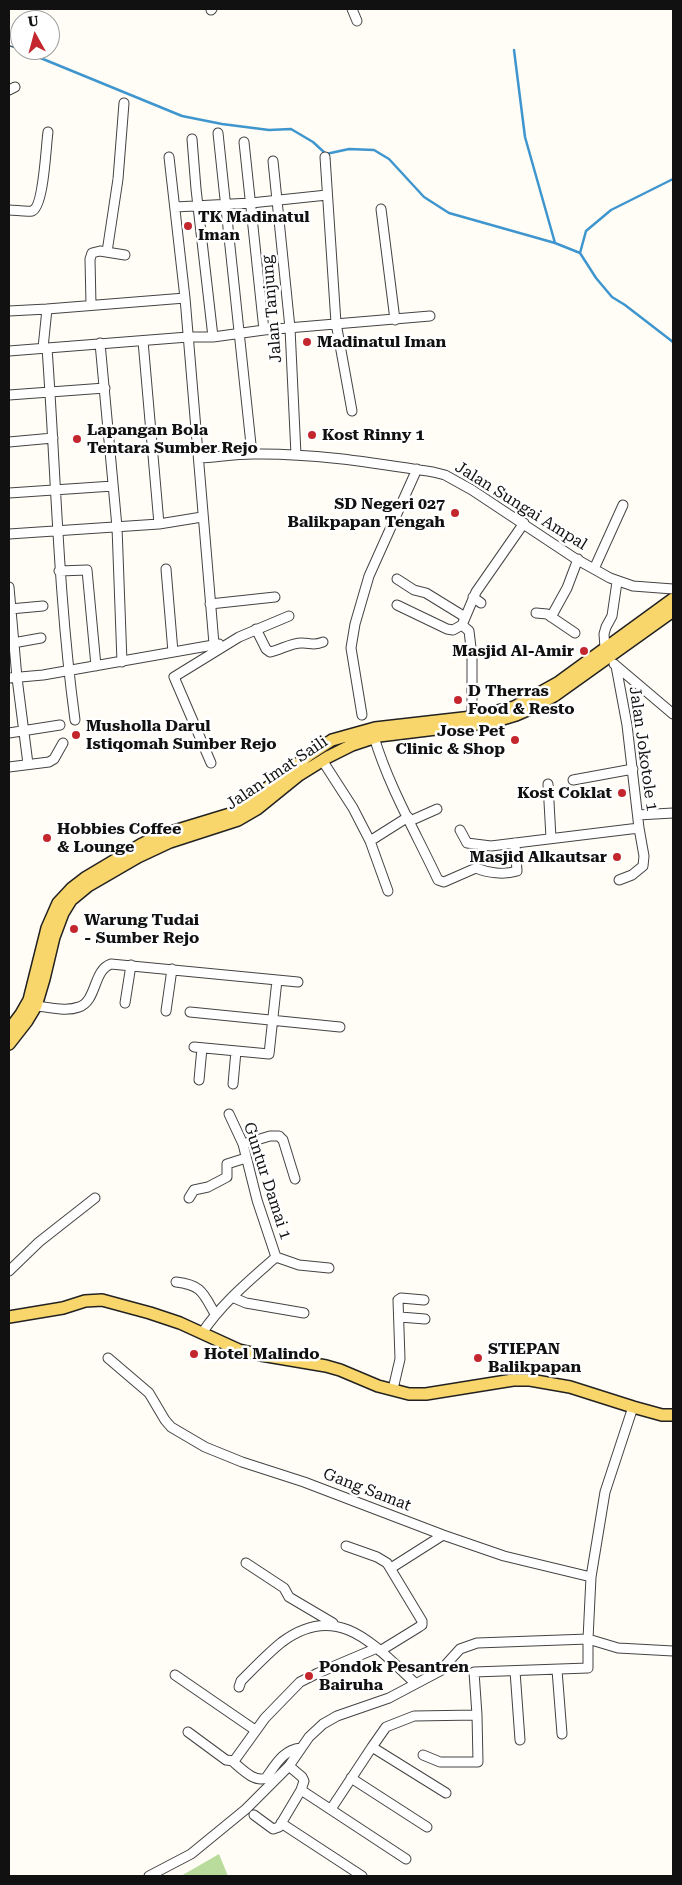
<!DOCTYPE html>
<html>
<head>
<meta charset="utf-8">
<style>
  body { margin:0 }
  #map { position:relative; width:682px; height:1885px; overflow:hidden; background:#fffdf5; font-family:"Roboto Serif",serif }
  canvas { display:block }
  .frame { position:absolute; inset:0; border:10px solid #111; pointer-events:none }
  .north { position:absolute; left:10px; top:10px; width:50px; height:50px; box-sizing:border-box; background:#fff; border:1px solid #a0a0a0; border-radius:50%; rotate:353deg; font-size:14px; font-weight:700; line-height:20px; text-align:center; color:#111 }
  .north::after { content:''; display:block; margin:auto; width:18px; height:22px; background:#c4262e; clip-path:polygon(50% 0,100% 100%,50% 72%,0 100%) }
</style>
</head>
<body>
<div id="map">
<canvas width="682" height="1885"></canvas>
<div class="frame"></div>
<div class="north">U</div>
</div>
<script>
const ctx = document.querySelector('canvas').getContext('2d');
ctx.lineJoin = 'round';
function paint(path, color) { ctx.fillStyle = color; ctx.fill(path, 'evenodd'); }
function strokePath(path, color, width, dash) { ctx.strokeStyle = color; ctx.lineWidth = width; ctx.lineCap = dash ? 'butt' : 'round'; ctx.setLineDash(dash || []); ctx.stroke(path); }
function drawText(font, color, halo, rows, align = 'center') {
  ctx.font = font + ' "Roboto Serif",serif'; ctx.lineWidth = 5; ctx.setLineDash([]); ctx.textBaseline = 'middle'; ctx.strokeStyle = halo; ctx.fillStyle = color; for (const [text, x, y, turn = 0] of rows) {
    ctx.save(); ctx.translate(x, y); ctx.rotate((+turn || 0) * Math.PI / 180); ctx.textAlign = isNaN(turn) ? turn : align; if (halo) ctx.strokeText(text, 0, 0); ctx.fillText(text, 0, 0); ctx.restore();
  }
}
paint(new Path2D(`
  M219 1854 228 1876H181Z`), '#b9dc9c');
strokePath(new Path2D(`
  M9 45 20 49
  M21 50 182 116 222 124 269 130 291 129 313 142 326 154 349 149 374 150 389 159 424 197 449 213 555 243 580 253
  M514 50 525 137 555 243
  M673 179 611 210 586 231 580 253 596 278 612 297 625 305 673 342`), '#3f96cf', 2.5);
const minor = new Path2D(`
  M352 9 357 21
  M211 10 212 9
  M9 40 20 44
  M9 90 15 87
  M218 133 252 454
  M192 139 196 189 213 337
  M244 142 264 330
  M169 157 185 298 214 644
  M325 157 336 323 352 411
  M273 161 290 328 296 455
  M175 207 251 203 327 195
  M381 209 395 320
  M9 210C15 210 26 212 32 211 44 207 46 144 48 132
  M107 252 118 179 124 103
  M91 305 90 259 92 253 100 251 125 255
  M9 311 47 309
  M143 341 159 524
  M100 343 117 527 122 662
  M43 348 47 309 185 298
  M47 348C56 472 58 596 75 720
  M9 351 188 337H213L264 330 430 316
  M9 395 105 388
  M9 442 53 438
  M199 458C217 457 235 454 253 454 314 453 374 463 433 472L445 475 472 490 576 559 610 578 633 586 673 589
  M9 493 113 486
  M9 534 159 524 202 517
  M166 569 173 652
  M594 569 623 505
  M59 571 87 570 96 666
  M397 579 414 590 426 593 465 617
  M9 587 17 678 28 764
  M473 597 481 603
  M210 604 275 597
  M397 605 447 629 453 630 462 625
  M10 609 43 606
  M536 613 547 614 575 633
  M551 617 567 588 578 559
  M462 625 476 592 524 523
  M462 625 469 631 472 656V717
  M256 629 266 649 270 652C281 650 292 642 303 643 311 643 314 646 323 642
  M13 643 41 638
  M605 648 604 634 606 627 612 616 617 582
  M614 664 673 714
  M9 678 43 675 219 644
  M362 715 351 648 355 624 369 576 417 469
  M9 733 60 725
  M374 737C389 787 416 833 438 880L444 882 476 868C488 873 504 875 517 871L515 843
  M322 760 353 808 370 841 408 817
  M211 763 174 677 239 637 289 616
  M9 767 49 762 54 759 63 743
  M573 780 633 769
  M548 784 551 838
  M638 815 673 813
  M410 821 437 809
  M460 830 467 843 491 846 639 828 627 725 616 666
  M370 841 388 891
  M619 880 632 875 643 866 644 856 639 828
  M125 1003 131 965
  M36 1006C49 1007 66 1012 79 1007 97 1001 93 970 111 964L298 982
  M166 1011 172 969
  M190 1012 340 1027
  M194 1047 269 1054 277 980
  M199 1080 202 1048
  M233 1084 236 1051
  M229 1114 243 1144 257 1200 276 1257
  M243 1144 270 1136H279L283 1140 295 1179
  M189 1198 194 1190 208 1187 227 1177V1164L246 1158
  M9 1271 39 1242 95 1198
  M176 1282C202 1285 203 1293 215 1314
  M232 1297 246 1303 304 1313
  M400 1317 425 1319
  M202 1333C222 1303 249 1281 276 1257L299 1265 329 1268
  M108 1358 149 1393 165 1420 171 1427 205 1447 242 1462 304 1482 443 1535 504 1556 591 1577
  M393 1389 400 1359 398 1300 401 1298 424 1300
  M346 1546 377 1557 387 1563 422 1621V1625L419 1627 380 1651
  M246 1563 284 1588 289 1597 333 1623
  M391 1568 443 1535
  M557 1670 562 1734
  M515 1671 520 1740
  M175 1675 255 1730
  M239 1687 241 1681C254 1668 267 1654 282 1642 338 1600 375 1646 415 1683
  M477 1715 474 1672 588 1668V1639L618 1648 673 1651
  M188 1732 226 1760 234 1761 265 1718 300 1682 318 1673 377 1648
  M372 1747 386 1727 414 1716 477 1715 478 1762H440L423 1755
  M232 1761C241 1768 254 1783 266 1778 276 1764 283 1750 301 1748
  M351 1778 427 1827
  M301 1790 406 1859
  M331 1809 372 1747 446 1793
  M254 1815 273 1829 279 1827 301 1790 304 1781 302 1777 289 1766
  M281 1823 362 1876
  M149 1876 191 1854 246 1809 289 1766 309 1737 323 1724 337 1716 389 1698 440 1671 460 1649 477 1643 588 1639 591 1577 605 1492 633 1407`);
const major = new Path2D(`
  M9 1030 21 1014 29 1000 47 928 58 903 72 888 85 878 142 844 161 835 230 814 248 803 309 755 332 740 375 728 472 717 514 707 559 682 673 599
  M9 1044 27 1021 36 1006 44 979 54 937 63 913 71 900 88 886 138 857 170 842 238 820 257 809 299 775 328 757 352 745 379 736 493 722 516 715 530 709 554 696 673 611
  M9 1317 63 1308 85 1301 102 1300 150 1313 180 1323 239 1350 261 1355 326 1366 340 1370 378 1386 409 1394H426L513 1380H530L570 1387 633 1407 662 1415H673`);
strokePath(minor, '#444', 11);
strokePath(major, '#222', 14);
strokePath(minor, '#fff', 9);
strokePath(major, '#f9d66b', 11);
for (const [x, y, r, color] of [
  [188,226,5,"#c4262e"],
  [307,342,5,"#c4262e"],
  [312,435,5,"#c4262e"],
  [77,439,5,"#c4262e"],
  [455,513,5,"#c4262e"],
  [584,651,5,"#c4262e"],
  [458,700,5,"#c4262e"],
  [76,735,5,"#c4262e"],
  [515,740,5,"#c4262e"],
  [622,793,5,"#c4262e"],
  [47,838,5,"#c4262e"],
  [617,857,5,"#c4262e"],
  [74,929,5,"#c4262e"],
  [194,1354,5,"#c4262e"],
  [478,1358,5,"#c4262e"],
  [309,1676,5,"#c4262e"]
]) { const dot = new Path2D(); dot.arc(x, y, r, 0, 2 * Math.PI); ctx.fillStyle = color; ctx.fill(dot); strokePath(dot, '#fff', 2); }
drawText('bold 16px', '#111', '#fff', [
  ["TK Madinatul",198,217],
  ["Iman",198,235],
  ["Madinatul Iman",317,342],
  ["Lapangan Bola",87,430],
  ["Tentara Sumber Rejo",87,448],
  ["Kost Rinny 1",322,435],
  ["SD Negeri 027",445,504,"right"],
  ["Balikpapan Tengah",445,522,"right"],
  ["Masjid Al-Amir",574,651,"right"],
  ["D Therras",468,691],
  ["Food & Resto",468,709],
  ["Musholla Darul",86,726],
  ["Istiqomah Sumber Rejo",86,744],
  ["Jose Pet",505,731,"right"],
  ["Clinic & Shop",505,749,"right"],
  ["Kost Coklat",612,793,"right"],
  ["Hobbies Coffee",57,829],
  ["& Lounge",57,847],
  ["Masjid Alkautsar",607,857,"right"],
  ["Warung Tudai",84,920],
  ["- Sumber Rejo",84,938],
  ["STIEPAN",488,1349],
  ["Balikpapan",488,1367],
  ["Hotel Malindo",204,1354],
  ["Pondok Pesantren",319,1667],
  ["Bairuha",319,1685]
], 'left');
drawText('16px', '#111', '#fff', [
  ["Jalan Tanjung",272,309,-95],
  ["Jalan Sungai Ampal",521,506,32],
  ["Jalan Jokotole 1",643,749,82],
  ["Jalan Imat Saili",277,773,-34],
  ["Guntur Damai 1",267,1181,72],
  ["Gang Samat",367,1490,21]
]);
</script>
</body>
</html>
